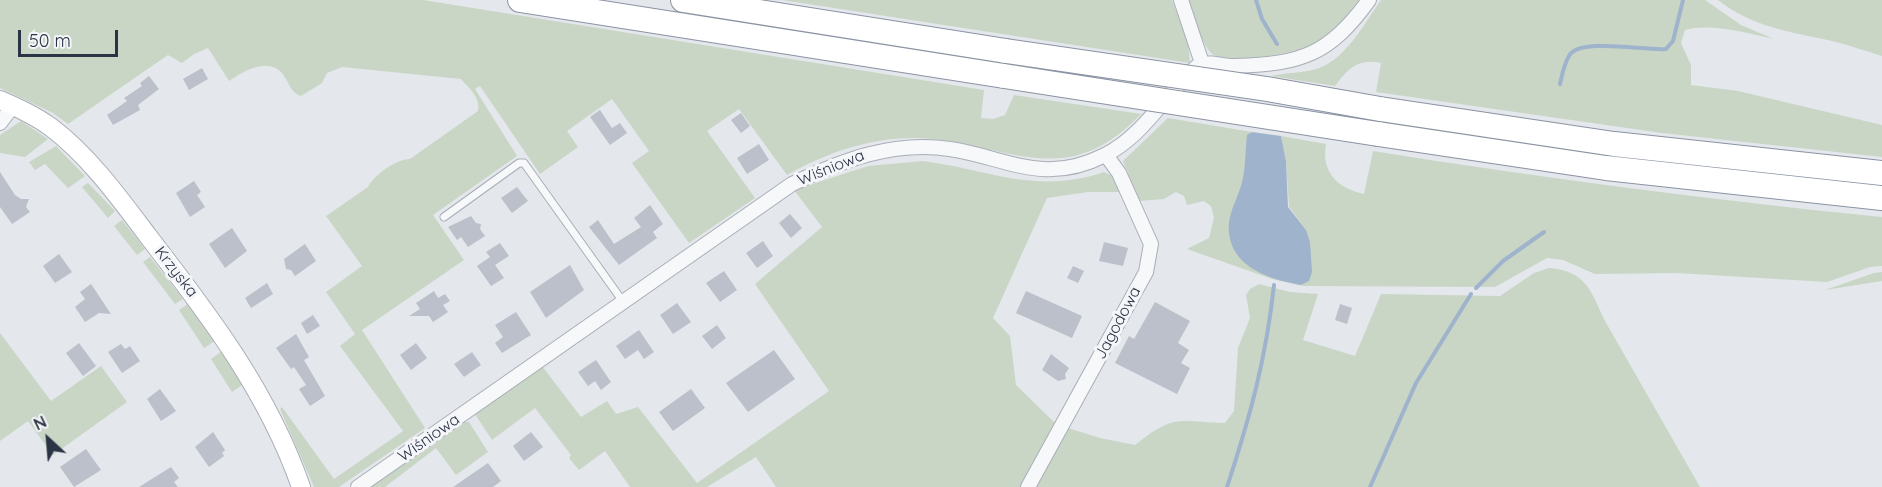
<!DOCTYPE html>
<html>
<head>
<meta charset="utf-8">
<style>
  body { margin:0 }
  #map { position:relative; width:1882px; height:487px; overflow:hidden; background:#e4e7ec; font-family:Quicksand,sans-serif }
  canvas { display:block }
  .north { position:absolute; left:18px; top:409px; width:60px; height:60px; -webkit-text-stroke:4px #f4f6f9; paint-order:stroke; rotate:334deg; font-size:16px; font-weight:700; line-height:24px; text-align:center; color:#2b3445 }
  .north::after { content:''; display:block; margin:auto; width:21px; height:27px; background:#2b3445; clip-path:polygon(50% 0,100% 100%,50% 72%,0 100%) }
  .scale { position:absolute; left:18px; top:30px; width:100px; height:27px; box-sizing:border-box; border:3px solid #2b3445; border-top:0; padding-left:8px; font-size:18px; line-height:21px; white-space:nowrap; color:#2b3445; -webkit-text-stroke:4px #f4f6f9; paint-order:stroke }
</style>
</head>
<body>
<div id="map">
<canvas width="1882" height="487"></canvas>
<div class="north">N</div>
<div class="scale">50 m</div>
</div>
<script>
const ctx = document.querySelector('canvas').getContext('2d');
ctx.lineJoin = 'round';
function paint(path, color) { ctx.fillStyle = color; ctx.fill(path, 'evenodd'); }
function strokePath(path, color, width, dash) { ctx.strokeStyle = color; ctx.lineWidth = width; ctx.lineCap = dash ? 'butt' : 'round'; ctx.setLineDash(dash || []); ctx.stroke(path); }
function drawText(font, color, halo, rows, align = 'center') {
  ctx.font = font + ' Quicksand,sans-serif'; ctx.lineWidth = 6; ctx.setLineDash([]); ctx.textBaseline = 'middle'; ctx.strokeStyle = halo; ctx.fillStyle = color; for (const [text, x, y, turn = 0] of rows) {
    ctx.save(); ctx.translate(x, y); ctx.rotate((+turn || 0) * Math.PI / 180); ctx.textAlign = isNaN(turn) ? turn : align; if (halo) ctx.strokeText(text, 0, 0); ctx.fillText(text, 0, 0); ctx.restore();
  }
}
paint(new Path2D(`
  M0 0H423L984 90 981 118 993 119 1005 115 1014 95 1141 114C1069 189 1018 149 932 139 880 134 832 150 787 175L739 109 707 131 755 198 689 243 632 163 649 151 612 99 567 131 578 147 540 174 480 86 475 89 517 156 433 215 464 260 362 330 425 428 339 487H314L280 409 282 407 334 479 403 431 340 346 355 334 326 292 362 266 326 216 368 187C374 175 396 159 410 159L478 111C481 98 469 88 461 79L342 67 327 73 322 83 301 96C292 93 290 86 286 79 273 54 245 70 229 81L208 48 194 54 182 63 168 55 68 124 53 113 0 88Z
  M782 0H1172L1188 42 1190 63Z
  M1189 0H1360C1347 16 1333 36 1313 45 1295 53 1224 67 1210 52 1199 39 1195 16 1189 0Z
  M1381 0H1705L1741 25 1774 39C1745 33 1714 23 1685 30L1681 43 1691 65V85L1738 91 1882 125V157L1662 133 1376 92 1381 63C1359 58 1348 68 1335 86L1271 76C1284 73 1299 73 1313 70 1344 63 1364 24 1381 0Z
  M1718 0H1882V56C1865 51 1849 45 1832 41 1791 32 1752 27 1718 0Z
  M1168 118 1252 132 1247 136 1246 167 1242 185 1306 230 1289 207 1286 161 1281 136 1326 144C1321 172 1337 188 1364 194L1373 151C1542 178 1711 200 1882 217V266L1870 267 1827 282 1677 273 1595 274 1563 260 1547 258 1495 287 1304 286 1272 279 1187 249 1209 238 1214 218 1211 206 1204 201 1187 205 1184 196 1176 192 1164 199 1139 201 1123 161Z
  M21 121 48 139 25 157 0 153V135Z
  M56 146 85 176 68 188 45 164 35 170 29 162Z
  M923 161C990 170 1037 195 1104 172L1116 178 1123 192H1088L1047 198 993 318 1010 336 1016 385 1058 426 1023 487H776L756 457 707 487H630L605 451 579 470 569 458 571 455 535 408 492 440 475 414 480 409 542 366 581 417 607 401 616 414 638 407 697 483 829 391 755 284 822 227 794 190 868 166Z
  M88 183 115 211 108 218 82 187Z
  M122 220 145 249 137 255 114 226Z
  M150 257 183 299 175 304 143 262Z
  M1549 268C1587 271 1591 292 1605 321L1700 487H1034L1068 428 1100 438 1135 445C1176 413 1177 422 1225 423L1234 411 1238 348 1250 318 1246 295 1250 289 1259 284 1290 292 1318 294 1303 340 1355 356 1381 294 1500 296 1534 273Z
  M1882 272V281L1825 290 1874 273Z
  M188 304 215 341 204 348 179 310Z
  M0 333 51 401 101 366 127 402 53 455 28 421 0 441Z
  M222 351 242 385 232 392 211 359Z
  M463 422H469L488 452 456 475 436 448 385 487H367Z`), '#c9d6c5');
paint(new Path2D(`
  M1252 132 1281 136 1286 161 1288 207 1306 230 1310 242 1312 272 1309 281 1301 285C1267 279 1225 265 1229 222 1231 208 1239 195 1242 182 1246 166 1245 151 1247 135Z`), '#9fb4cc');
strokePath(new Path2D(`
  M1256 0 1262 19 1277 44
  M1560 84C1562 75 1564 64 1569 56 1579 37 1645 51 1666 49L1673 41 1683 0
  M1476 288 1503 261 1544 232
  M1227 487C1250 417 1266 359 1274 285
  M1370 487 1416 383 1471 294`), '#9fb4cc', 4);
paint(new Path2D(`
  M202 68 208 79 189 90 183 79Z
  M149 76 159 89 138 105 140 110 113 125 107 115 127 101 124 98 142 86 140 83Z
  M600 110 612 128 620 123 627 133 610 145 590 117Z
  M741 113 750 126 741 133 731 120Z
  M759 144 769 160 747 174 737 158Z
  M0 172 15 195 21 199H29L26 207 30 212 12 224 0 207Z
  M194 181 201 192 197 195 205 207 190 217 176 193Z
  M517 187 528 201 512 213 501 198Z
  M650 205 663 224 653 232 657 238 619 265 589 227 598 220 614 244 641 227 634 218Z
  M790 214 802 228 791 238 779 223Z
  M471 216 476 223 481 224 480 229 485 236 468 247 461 237 457 240 448 227Z
  M232 228 247 251 225 268 209 244Z
  M763 241 773 256 757 268 746 253Z
  M1104 242 1128 248 1123 266 1099 261Z
  M500 243 509 256 495 265 504 278 491 286 477 266 490 257 486 252Z
  M305 244 316 261 295 276 291 270 286 269 284 259Z
  M59 254 72 272 55 283 43 266Z
  M570 265 584 290 546 318 530 292Z
  M1073 266 1084 271 1078 283 1067 278Z
  M724 271 737 290 720 302 706 283Z
  M267 283 273 294 251 308 245 298Z
  M91 284 111 314 99 313 85 322 75 307 85 299 80 292Z
  M434 291 438 298 445 294 450 301 443 305 448 312 433 322 429 316H409L420 309 416 303Z
  M1026 291 1082 316 1072 338 1016 313Z
  M1155 302 1190 321 1178 343 1189 350 1181 363 1190 368 1177 394 1115 363 1129 336 1134 339Z
  M677 303 691 322 673 334 660 315Z
  M1340 304 1352 308 1347 324 1335 320Z
  M516 312 531 335 502 353 495 343 503 337 495 325Z
  M313 315 320 326 307 334 301 323Z
  M717 325 726 338 712 349 702 336Z
  M639 330 654 352 644 359 638 350 625 359 616 346Z
  M296 334 309 357 304 360 325 396 310 406 299 389 306 385 294 367 291 369 276 348Z
  M79 343 96 366 83 376 66 353Z
  M416 343 427 358 411 370 400 355Z
  M121 344 125 349 130 346 140 361 122 373 108 352Z
  M774 350 795 379 748 412 726 383Z
  M472 352 481 365 464 377 454 364Z
  M1051 354 1069 368 1065 374 1066 379 1058 381 1042 370Z
  M596 360 611 382 601 390 595 381 588 386 578 372Z
  M160 389 176 411 161 421 147 399Z
  M691 389 705 408 673 431 659 412Z
  M213 432 225 450 222 453 224 456 209 467 195 447Z
  M531 432 543 447 524 461 513 446Z
  M86 449 101 470 74 487 60 467Z
  M488 463 501 481 493 487H453Z
  M171 467 179 478 174 482 178 487H139Z`), '#bbc0ca');
const lane = new Path2D(`
  M444 217 519 163H524L624 303`);
const street = new Path2D(`
  M1181 0 1202 63
  M0 123 13 106
  M358 487 792 184C841 161 893 140 950 149 1008 158 1044 186 1105 155 1145 135 1166 92 1200 64 1210 61 1225 67 1236 66 1302 64 1330 54 1369 0
  M1028 487 1146 272 1151 244 1119 173 1106 155`);
const secondary = new Path2D(`
  M0 100C18 108 36 116 52 128 90 157 120 199 148 236 209 315 268 392 301 487`);
const highway = new Path2D(`
  M520 0 1004 76
  M683 0 1006 51
  M1380 109 1614 144 1882 173
  M1378 134 1606 168 1882 198`);
strokePath(lane, '#a9aeb7', 9);
strokePath(street, '#a9aeb7', 16);
strokePath(secondary, '#a9aeb7', 20);
strokePath(highway, '#8b94a3', 26);
strokePath(lane, '#f7f8fa', 7);
strokePath(street, '#f7f8fa', 14);
strokePath(secondary, '#fff', 18);
strokePath(highway, '#fff', 24);
const highwayBridge = new Path2D(`
  M1006 51 1267 89 1380 109
  M1004 76 1378 134`);
strokePath(highwayBridge, '#8b94a3', 26, []);
strokePath(highwayBridge, '#fff', 24);
drawText('16px', '#2b3445', '#f4f6f9', [
  ["Wiśniowa",831,168,-22],
  ["Krzyska",176,272,52],
  ["Jagodowa",1118,323,-62],
  ["Wiśniowa",429,438,-35]
]);
</script>
</body>
</html>
